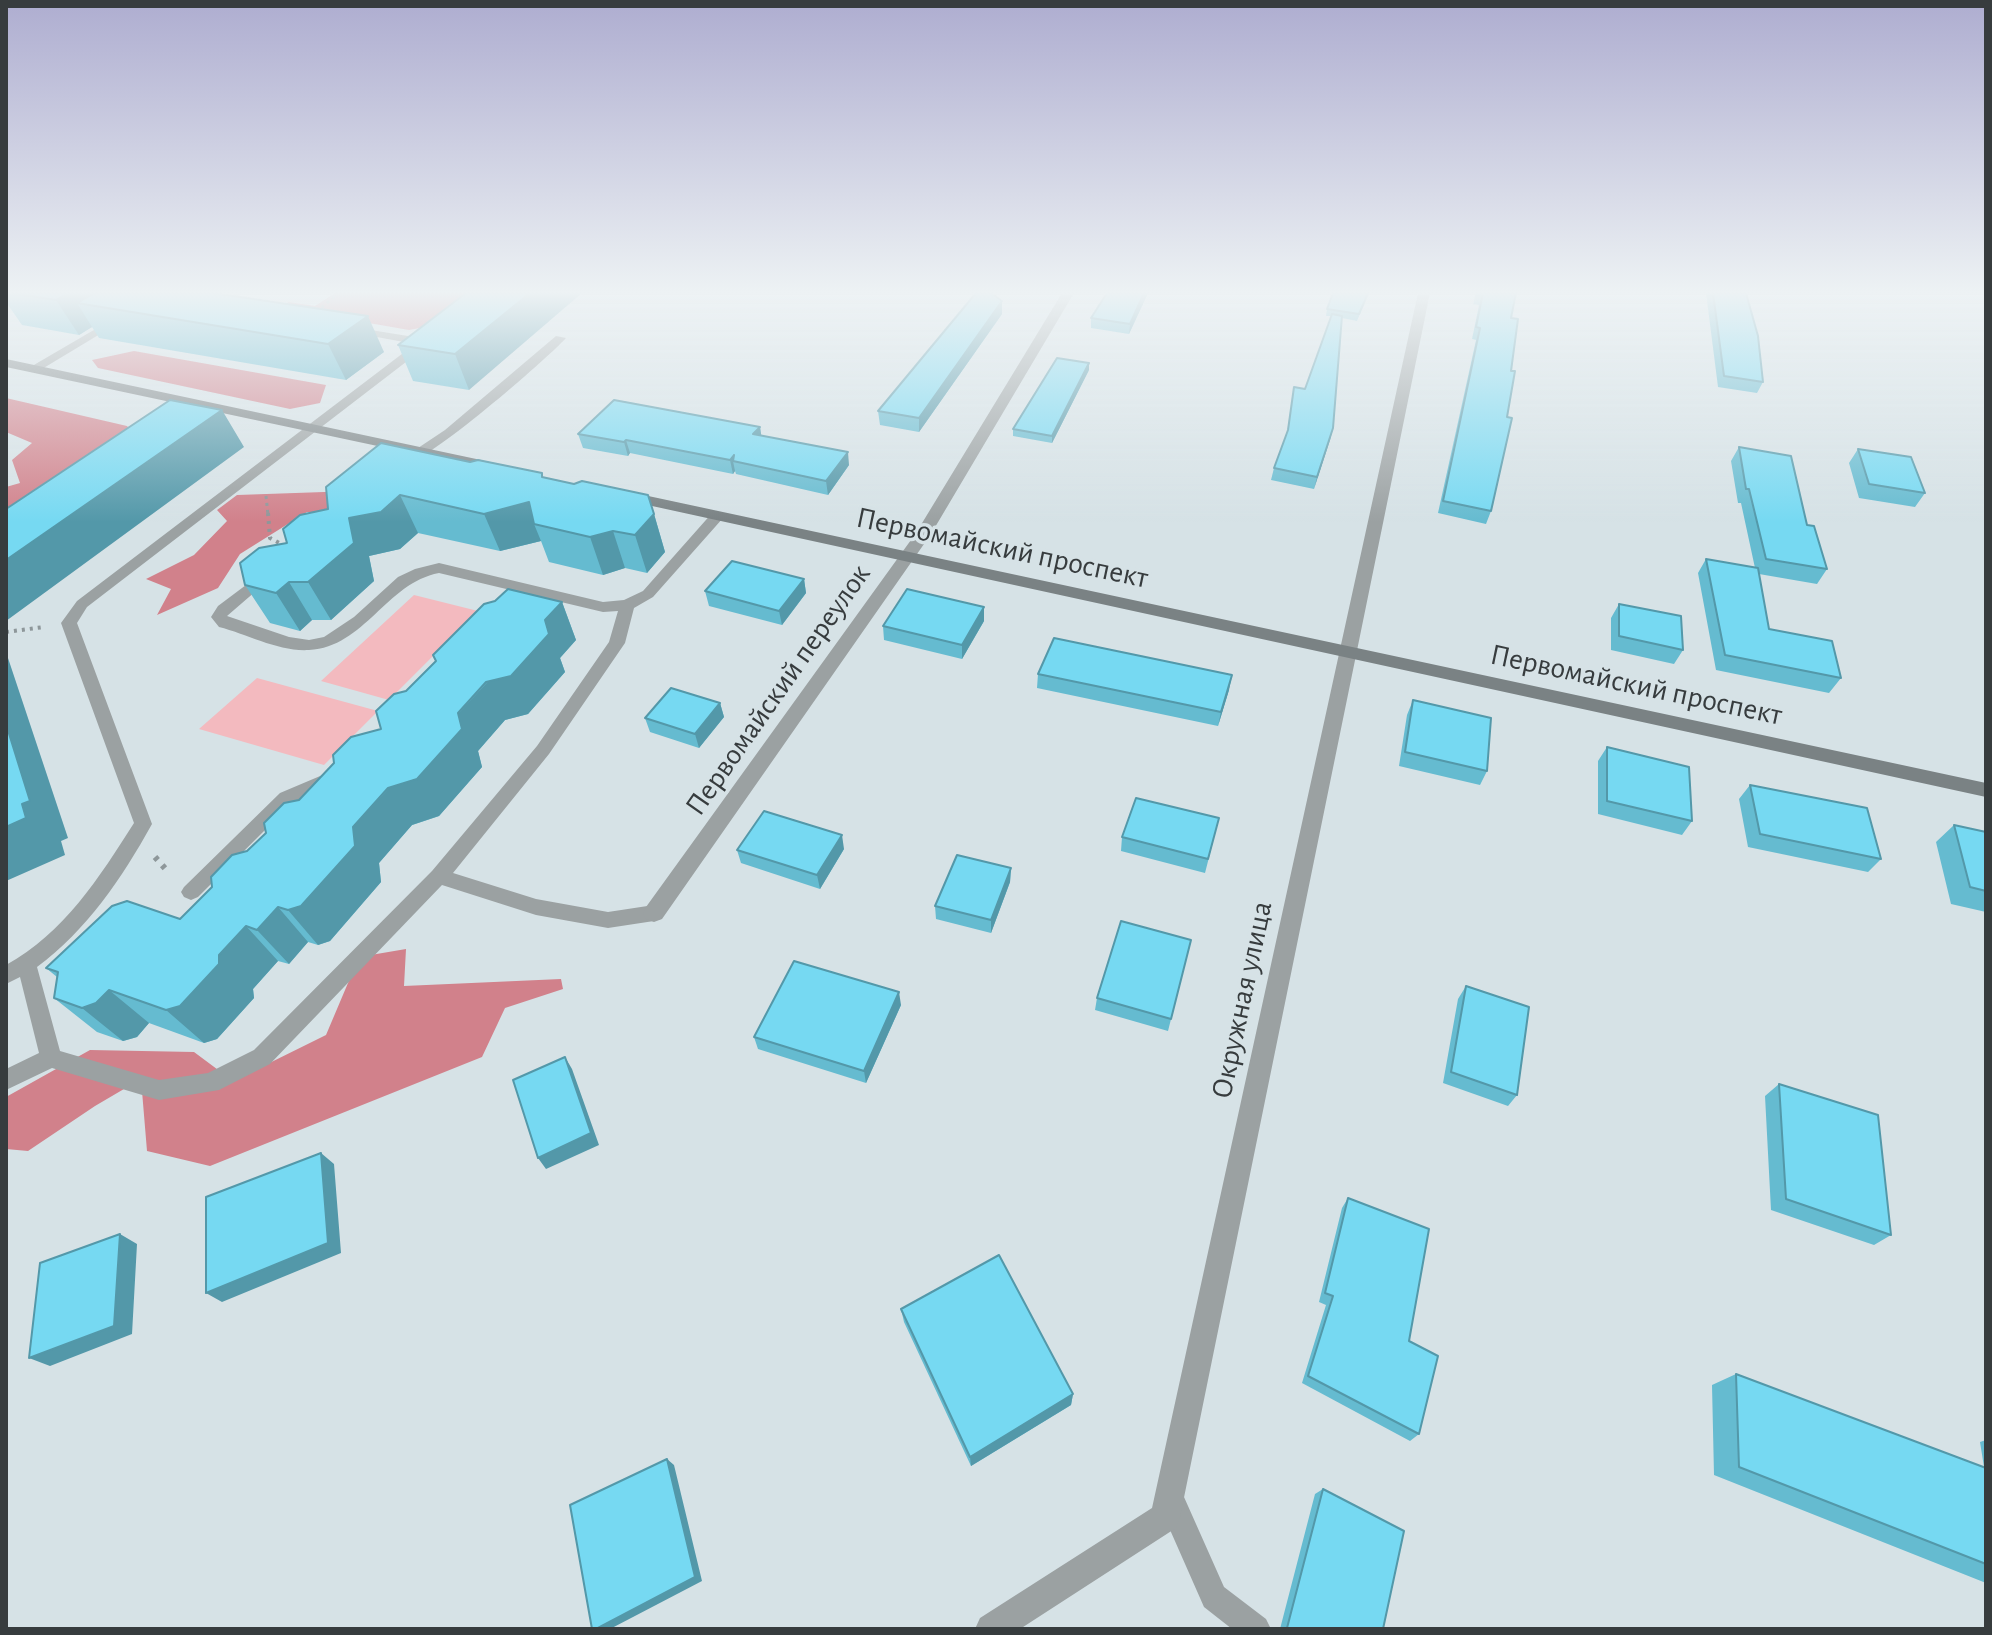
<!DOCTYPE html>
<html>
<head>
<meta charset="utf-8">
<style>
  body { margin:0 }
  #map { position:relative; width:1992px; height:1635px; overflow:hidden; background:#d6e2e6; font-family:"Alegreya Sans",sans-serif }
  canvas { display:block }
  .frame { position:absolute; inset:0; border:8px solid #373c3e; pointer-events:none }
</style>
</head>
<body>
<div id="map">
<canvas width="1992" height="1635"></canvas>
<div class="frame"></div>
</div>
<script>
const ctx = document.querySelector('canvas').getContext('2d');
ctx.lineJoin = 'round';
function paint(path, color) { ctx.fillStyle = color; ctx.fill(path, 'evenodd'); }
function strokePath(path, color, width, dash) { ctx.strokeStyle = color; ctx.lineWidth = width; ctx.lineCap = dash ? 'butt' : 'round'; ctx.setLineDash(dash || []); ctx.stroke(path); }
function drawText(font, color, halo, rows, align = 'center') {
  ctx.font = font + ' "Alegreya Sans",sans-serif'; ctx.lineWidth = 7; ctx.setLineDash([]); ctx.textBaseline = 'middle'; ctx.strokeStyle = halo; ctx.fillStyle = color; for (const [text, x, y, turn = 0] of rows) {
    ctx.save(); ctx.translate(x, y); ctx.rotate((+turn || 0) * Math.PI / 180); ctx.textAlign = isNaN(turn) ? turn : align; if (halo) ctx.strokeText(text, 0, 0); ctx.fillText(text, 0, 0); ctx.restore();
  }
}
paint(new Path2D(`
  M414 595 478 611 389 700 321 681Z
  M257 678 378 711 324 765 199 729Z`), '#f3babf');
paint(new Path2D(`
  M335 293H474L430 326 409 330 277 307 289 302 315 306Z
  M134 351 326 385 320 403 290 409 98 368 92 360Z
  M6 398 127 426 153 453 6 556V487L20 483 12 460 32 443 6 432Z
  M353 491 323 512H307L240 554 218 588 157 615 171 589 146 579 194 555 227 521 217 510 237 495Z
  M406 949 404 986 561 979 563 989 505 1008 482 1057 210 1166 147 1151 141 1079 95 1106 28 1151 6 1149V1097L90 1050 194 1052 233 1081 326 1035 359 957Z`), '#d1818b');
strokePath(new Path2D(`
  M316 312 339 293
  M266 496 268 515`), '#8e979a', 3, [3, 4]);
strokePath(new Path2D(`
  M268 513 270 538 283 545
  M6 632 44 627`), '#8e979a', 4, [3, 5]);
strokePath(new Path2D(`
  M155 857 169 873`), '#8e979a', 6, [4, 7]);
paint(new Path2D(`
  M116 317 122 320 120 322 37 372 27 369Z
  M353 327 426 339 432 342 87 607 77 623 152 824C122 878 87 930 37 967L60 1051 159 1080 208 1073 254 1050 432 871 537 746 609 642 618 611 603 612 439 573C386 583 365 647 309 650 279 652 247 634 219 627L211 617 218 606 266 570 271 572V578L227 616 289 637 309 640 324 637 354 617 398 577 415 569 439 563 603 602 624 600 643 591 713 512H723V518L653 597 634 608 625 643 549 754 453 873 536 899 608 912 654 905 661 907 664 913 661 919 654 921 608 928 536 915 442 885 270 1064 219 1090 159 1100 52 1068 6 1090V1069L39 1053 20 977 6 984V965C64 933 99 878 134 823L61 623 77 601 415 344 349 332 347 330Z
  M556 336 566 338C547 359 424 466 403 464V458L445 430Z
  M332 771 338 772 341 777 338 782 292 803 198 897 191 900 184 897 181 892 184 887 280 793Z
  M1170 1484 1180 1488 1224 1587 1266 1619 1271 1629H1232L1204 1607 1156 1498 1160 1488Z`), '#9ba1a2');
paint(new Path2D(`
  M1062 293H1074L931 534 662 919 654 922 646 919 643 913 646 907 916 533Z
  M1418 293H1430L1180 1517 1176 1528 1020 1629H975L980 1618 1152 1508Z`), '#9ba1a2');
paint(new Path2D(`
  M6 359 481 460 488 464 481 468 6 367Z
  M625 491 1986 783V797L620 499V493Z`), '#7a8284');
paint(new Path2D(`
  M6 293H213L384 352 346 380 99 338 92 327 79 335 22 325 6 302Z
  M466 293 469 390 413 381 398 345Z
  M1148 293 1129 334 1091 328V318Z
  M1369 293 1357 321 1342 318 1333 428 1314 489 1271 480 1274 468 1287 434 1294 387 1305 389 1331 316H1326L1327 309Z
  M1476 293H1516L1511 318 1491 511 1486 524 1438 513 1476 340 1472 339 1479 305 1473 304Z
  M1706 293H1746L1763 382 1757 393 1718 387Z
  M1002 314 919 432 880 425 878 411Z
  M1089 370 1052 443 1013 436V429Z
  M760 427 761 436 849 465 828 495 736 474 735 471 733 474 630 453 628 456 583 448 578 434Z
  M1739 447 1807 525 1827 569 1817 584 1759 574 1769 629 1841 678 1829 693 1716 670 1698 573 1706 559 1755 568 1741 503H1738L1731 461Z
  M1858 449 1925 493 1915 507 1859 498 1849 463Z
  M543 477 654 514 665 552 647 573 625 568 603 575 549 562 541 541 500 551 418 533 400 549 369 556 374 581 331 620H312L300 631 270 623 245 585 287 543 328 509 326 487Z
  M804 579 806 593 782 625 709 606 705 591Z
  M562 602 576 640 560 658 565 672 528 714 505 720 478 751 482 767 439 816 412 825 379 863 381 882 330 941 318 945 308 942 289 964 278 961 253 989 254 998 217 1039 204 1043 149 1023 137 1037 123 1041 97 1032 54 998 57 977 46 968 180 919 299 800 381 729 406 691Z
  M1619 604 1683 650 1674 664 1611 650V618Z
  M984 621 962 659 884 640 883 626Z
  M1038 674 1229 690 1218 726 1037 688Z
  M1413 700 1487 771 1480 785 1399 766 1407 715Z
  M720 703 724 717 699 748 650 732 645 718Z
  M1607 747 1692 821 1682 835 1598 814V761Z
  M1750 785 1881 859 1868 872 1748 847 1739 799Z
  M1219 818 1205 873 1121 851 1122 837Z
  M1954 825 1986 832V912L1951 904 1936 842Z
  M844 849 820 889 741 863 737 850Z
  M1011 868 1010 882 991 933 936 919 935 906Z
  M1191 940 1168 1031 1095 1010 1097 998Z
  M1466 986 1517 1095 1508 1106 1443 1083 1458 999Z
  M901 1005 866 1083 758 1049 754 1037Z
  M1779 1084 1891 1235 1874 1245 1771 1210 1765 1096Z
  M1348 1198 1409 1341 1419 1434 1410 1441 1302 1383 1326 1305 1319 1302 1342 1208Z
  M901 1309 1073 1394 1071 1405 971 1466 904 1322Z
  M1736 1374 1984 1467 1980 1442 1986 1440V1583L1714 1475 1712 1385Z
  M1323 1489 1383 1629H1280L1315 1494Z`), '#65bbd0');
paint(new Path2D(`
  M69 293H110L77 303 92 327 79 335 56 300Z
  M530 293H582L469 390 455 354Z
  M1144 293H1148L1129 334 1130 324Z
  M1002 301V314L919 432V418Z
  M368 316 384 352 346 380 328 344Z
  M1089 363V370L1052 443V436Z
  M222 410 244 447 6 621V560Z
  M760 427 762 440 753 434Z
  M1333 428 1330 440 1314 489 1317 477Z
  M626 440 630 453 628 456 624 442Z
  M848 452 849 465 828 495 826 481Z
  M734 455 733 461 735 471 733 474 730 460Z
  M400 495 418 533 400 549 369 556 374 581 331 620 308 582 349 518Z
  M529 502 534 524 541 541 500 551 484 514Z
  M654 514 665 552 647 573 635 535Z
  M613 531 625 568 603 575 590 537Z
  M804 579 806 593 782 625 779 611Z
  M289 582 312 620 300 631 276 593Z
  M562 602 576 640 560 658 565 672 528 714 505 720 478 751 482 767 439 816 412 825 379 863 381 882 330 941 318 945 288 910 353 827Z
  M984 607V621L962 659V645Z
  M6 652 68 838 61 841 65 855 6 881Z
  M1232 675 1229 690 1218 726 1221 712Z
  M720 703 724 717 699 748 695 734Z
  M842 835 844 849 820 889 817 875Z
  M1011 868 1010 882 991 933V920Z
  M278 907 308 942 289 964 257 930Z
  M246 926 278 961 253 989 254 998 217 1039 204 1043 166 1010Z
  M109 990 149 1023 137 1037 123 1041 82 1008Z
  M899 992 901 1005 866 1083 864 1071Z
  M565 1057 572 1069 599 1145 546 1169 538 1158Z
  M6 1138 8 1163 6 1164Z
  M321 1153 334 1164 341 1253 222 1302 206 1293Z
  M120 1234 137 1244 132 1334 50 1366 29 1358Z
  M1073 1394 1071 1405 971 1466 970 1457Z
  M667 1459 674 1465 702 1581 610 1629H596Z`), '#5398a9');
const building = new Path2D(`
  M12 293H69L56 300Z
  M95 293H213L368 316 328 344 77 303Z
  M466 293H530L455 354 398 345Z
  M976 293H991L1002 301 919 418 878 411Z
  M1107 293H1144L1130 324 1091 318Z
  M1333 293H1368L1359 314 1327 309Z
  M1481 293H1516L1511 318 1518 319 1511 371H1515L1507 417 1512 418 1491 511 1443 501 1480 328 1476 327 1483 293Z
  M1713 293H1746L1758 336 1763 382 1724 376Z
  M1332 314 1342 316 1333 428 1317 477 1274 468 1288 430 1294 387 1305 389Z
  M1057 358 1089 363 1052 436 1013 429Z
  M170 400 222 410 6 560V509Z
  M614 400 760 427 753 434 848 452 826 481 733 461 734 455 730 460 626 440 624 442 578 434Z
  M381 443 470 462 478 460 542 473V477L574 484 582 481 648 495 654 514 635 535 613 531 590 537 534 524 529 502 484 514 400 495 381 512 349 518 354 543 308 582H289L276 593 245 585 240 563 259 548 287 543 283 529 300 515 328 509 326 487Z
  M1739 447 1791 456 1807 525 1814 526 1827 569 1766 559 1749 489H1746Z
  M1858 449 1911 457 1925 493 1869 484Z
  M1706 559 1758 568 1769 629 1832 641 1841 678 1725 655Z
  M732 561 804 579 779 611 705 591Z
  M508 589 562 602 545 620 549 634 511 676 486 682 458 713 462 729 417 779 388 788 353 827 355 846 301 906 288 910 278 907 257 930 246 926 219 955V964L180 1006 166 1010 109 990 96 1003 82 1008 54 998 58 972 46 968 112 906 127 901 180 919 212 887 211 877 232 855 247 851 266 833 264 823 284 803 299 800 334 763 333 755 351 737 381 729 376 711 394 694 406 691 436 661 433 655 484 604 495 601Z
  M907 589 984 607 962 645 883 626Z
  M1619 604 1681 616 1683 650 1619 636Z
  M1054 638 1232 675 1221 712 1038 674Z
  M671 688 720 703 695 734 645 718Z
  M1413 700 1491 718 1487 771 1405 752Z
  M6 724 30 801 22 804 26 818 6 827Z
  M1607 747 1689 767 1692 821 1607 801Z
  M1750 785 1867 808 1881 859 1760 834Z
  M1136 798 1219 818 1208 859 1122 837Z
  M764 811 842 835 817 875 737 850Z
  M1954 825 1986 832V891L1970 887Z
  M957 855 1011 868 991 920 935 906Z
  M1121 921 1191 940 1171 1019 1097 998Z
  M794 961 899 992 864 1071 754 1037Z
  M1466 986 1529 1007 1517 1095 1451 1072Z
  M565 1057 591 1133 538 1158 513 1080Z
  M1779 1084 1878 1115 1891 1235 1786 1199Z
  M321 1153 328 1243 206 1293V1197Z
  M1348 1198 1429 1229 1409 1341 1438 1356 1419 1434 1308 1376 1333 1296 1325 1293Z
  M120 1234 114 1326 29 1358 40 1263Z
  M999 1255 1073 1394 970 1457 901 1309Z
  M1736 1374 1986 1468V1564L1739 1467Z
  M667 1459 695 1577 596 1629H592L570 1505Z
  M1323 1489 1404 1531 1383 1629H1289L1287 1628Z`);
paint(building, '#76d9f2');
strokePath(building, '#5398a9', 2);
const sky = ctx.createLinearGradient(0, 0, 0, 522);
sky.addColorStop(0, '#aeadd0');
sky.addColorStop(0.56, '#edf2f4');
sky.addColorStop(1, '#edf2f400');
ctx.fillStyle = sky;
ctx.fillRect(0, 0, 1992, 522);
drawText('30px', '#373c3e', '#d6e2e6', [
  ["Первомайский проспект",1002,548,12],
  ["Первомайский проспект",1636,685,12],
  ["Первомайский переулок",778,690,-55],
  ["Окружная улица",1242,1000,-78]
]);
</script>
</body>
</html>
